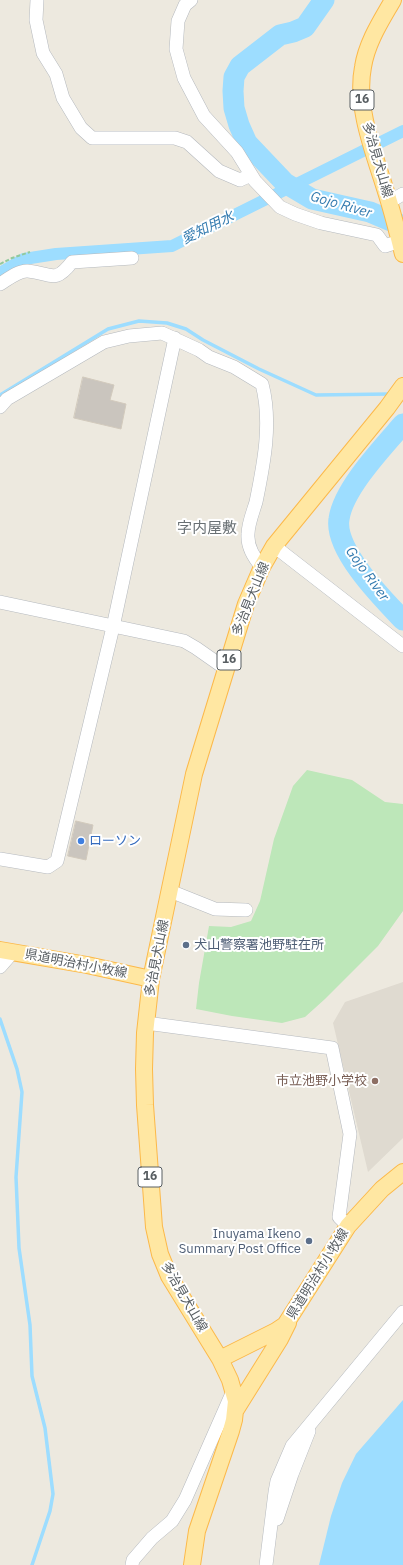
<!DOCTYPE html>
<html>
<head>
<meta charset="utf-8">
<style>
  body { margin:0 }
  canvas { display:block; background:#ede9df }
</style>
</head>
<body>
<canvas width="403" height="1565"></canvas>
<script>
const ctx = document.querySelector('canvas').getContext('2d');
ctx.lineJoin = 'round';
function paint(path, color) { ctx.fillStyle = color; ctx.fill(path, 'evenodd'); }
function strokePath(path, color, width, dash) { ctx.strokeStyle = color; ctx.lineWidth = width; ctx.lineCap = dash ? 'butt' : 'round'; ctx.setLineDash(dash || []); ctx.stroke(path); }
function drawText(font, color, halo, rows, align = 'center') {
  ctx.font = font + ' "IBM Plex Sans","Noto Sans JP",sans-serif'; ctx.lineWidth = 4; ctx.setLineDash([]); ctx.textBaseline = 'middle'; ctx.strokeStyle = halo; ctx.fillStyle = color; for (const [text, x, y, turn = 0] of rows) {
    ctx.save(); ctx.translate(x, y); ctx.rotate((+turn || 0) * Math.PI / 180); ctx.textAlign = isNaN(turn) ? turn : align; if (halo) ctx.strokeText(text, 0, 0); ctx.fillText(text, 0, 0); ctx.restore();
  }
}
paint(new Path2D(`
  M403 982V1138L368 1172 333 1023 345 1002Z`), '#dfdad0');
paint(new Path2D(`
  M307 770 352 780 385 802 403 804V911L378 946 325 999 305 1017 282 1023 232 1016 196 1009 199 983 209 926 231 927 251 921 260 901 274 839 293 786Z`), '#bde7b9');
paint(new Path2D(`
  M403 1400V1565H319L331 1516 342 1483 356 1454Z`), '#9dddff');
strokePath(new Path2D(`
  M0 395 108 329 139 321 167 323 186 329 203 340 259 369 316 395 389 394
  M0 1019 17 1069 22 1092 16 1177 19 1248 30 1325 32 1376 45 1428 53 1494 50 1511 32 1565`), '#9dddff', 3.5);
strokePath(new Path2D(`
  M0 273 24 259 56 254 172 246 403 131`), '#9dddff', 12);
strokePath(new Path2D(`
  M324 0 305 27 293 32 280 35 240 66 234 77 233 91 234 108 239 125 247 143 285 183 312 199 370 212 403 226
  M403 424C383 447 343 489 339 519 334 550 383 599 403 620`), '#9dddff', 21);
const building = new Path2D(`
  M83 377 114 385 110 400 126 404 121 429 74 418Z
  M76 821 93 825 86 860 68 856Z`);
paint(building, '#cac5be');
strokePath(building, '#d2cabd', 1);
const minor = new Path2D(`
  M37 0 36 20 43 53 56 74 63 98 81 128 92 138H175L187 142 219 171 240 180 251 175
  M191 0 185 5 178 21 176 49 184 78 204 116 237 152 255 181 280 207 295 214 321 223 377 235 385 246 400 241
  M389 202 403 194
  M0 284C8 279 19 270 28 271 51 273 54 285 72 262L132 258
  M0 407 7 399 104 342 129 336 162 333 199 350 209 357 234 367 262 384C272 422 264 463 256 502 253 512 248 524 248 534 247 547 254 558 262 567
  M274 546 403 646
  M0 602 184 641 196 648 226 669
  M0 859 48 867 57 861 113 627 175 338
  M170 891 215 909 246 910
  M0 967 13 952
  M146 1023 332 1048 350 1134 339 1217 348 1226
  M277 1519 292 1474 309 1431
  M132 1565 133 1560 152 1538 172 1521 185 1500 233 1391
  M266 1565 275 1492 277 1481 292 1446 403 1312`);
const major = new Path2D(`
  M393 0C381 21 367 42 363 67 355 108 375 155 387 195 393 214 398 234 403 254
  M0 950 87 965 151 979
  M220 1359 276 1331 285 1325 348 1226 382 1189 403 1172
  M235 1411 280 1339 288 1323
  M192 1565 197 1531 231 1431 234 1420 236 1401 230 1380 220 1359 169 1276 160 1254 154 1227 145 1105 144 1069 145 1033 151 979 194 774 246 604 262 567 274 546 387 408 403 386`);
strokePath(minor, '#b5b9be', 14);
strokePath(major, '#fcb94a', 18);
strokePath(new Path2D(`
  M0 264 12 258 30 252`), '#92c99c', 2, [4, 2]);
strokePath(minor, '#fff', 13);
strokePath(major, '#ffe7a2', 16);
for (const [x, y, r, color] of [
  [81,841,4,"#3f7fe0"],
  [186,945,4,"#5c6f8a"],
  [375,1081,4,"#8d6e63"],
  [309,1241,4,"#5c6f8a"]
]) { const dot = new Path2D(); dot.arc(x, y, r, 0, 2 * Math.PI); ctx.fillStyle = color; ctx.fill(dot); strokePath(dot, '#fff', 1.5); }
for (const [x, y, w] of [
  [362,100,24],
  [229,660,24],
  [150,1177,24]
]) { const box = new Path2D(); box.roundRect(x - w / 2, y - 10, w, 20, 3); ctx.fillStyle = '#fff'; ctx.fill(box); strokePath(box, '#585e62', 1); }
drawText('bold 12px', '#585e62', null, [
  ["16",362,100],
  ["16",229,660],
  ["16",150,1177]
]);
drawText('13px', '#585e62', '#fff', [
  ["多治見犬山線",377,160,74],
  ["多治見犬山線",251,599,-68],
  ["多治見犬山線",157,958,-79],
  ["県道明治村小牧線",76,964,11],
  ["県道明治村小牧線",318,1274,-58],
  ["多治見犬山線",184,1297,60]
]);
drawText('13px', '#366cbe', '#fff', [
  ["ローソン",89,841]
], 'left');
drawText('13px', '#4e5e75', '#fff', [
  ["犬山警察署池野駐在所",194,945],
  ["Inuyama Ikeno",301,1234,"right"],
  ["Summary Post Office",301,1249,"right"]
], 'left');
drawText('13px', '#785e54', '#fff', [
  ["市立池野小学校",367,1081]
], 'right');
drawText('italic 14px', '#327aaf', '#fff', [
  ["Gojo River",341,205,16],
  ["愛知用水",208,228,-26],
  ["Gojo River",367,574,54]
]);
drawText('15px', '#697074', '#fff', [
  ["字内屋敷",207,529]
]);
</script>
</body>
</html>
